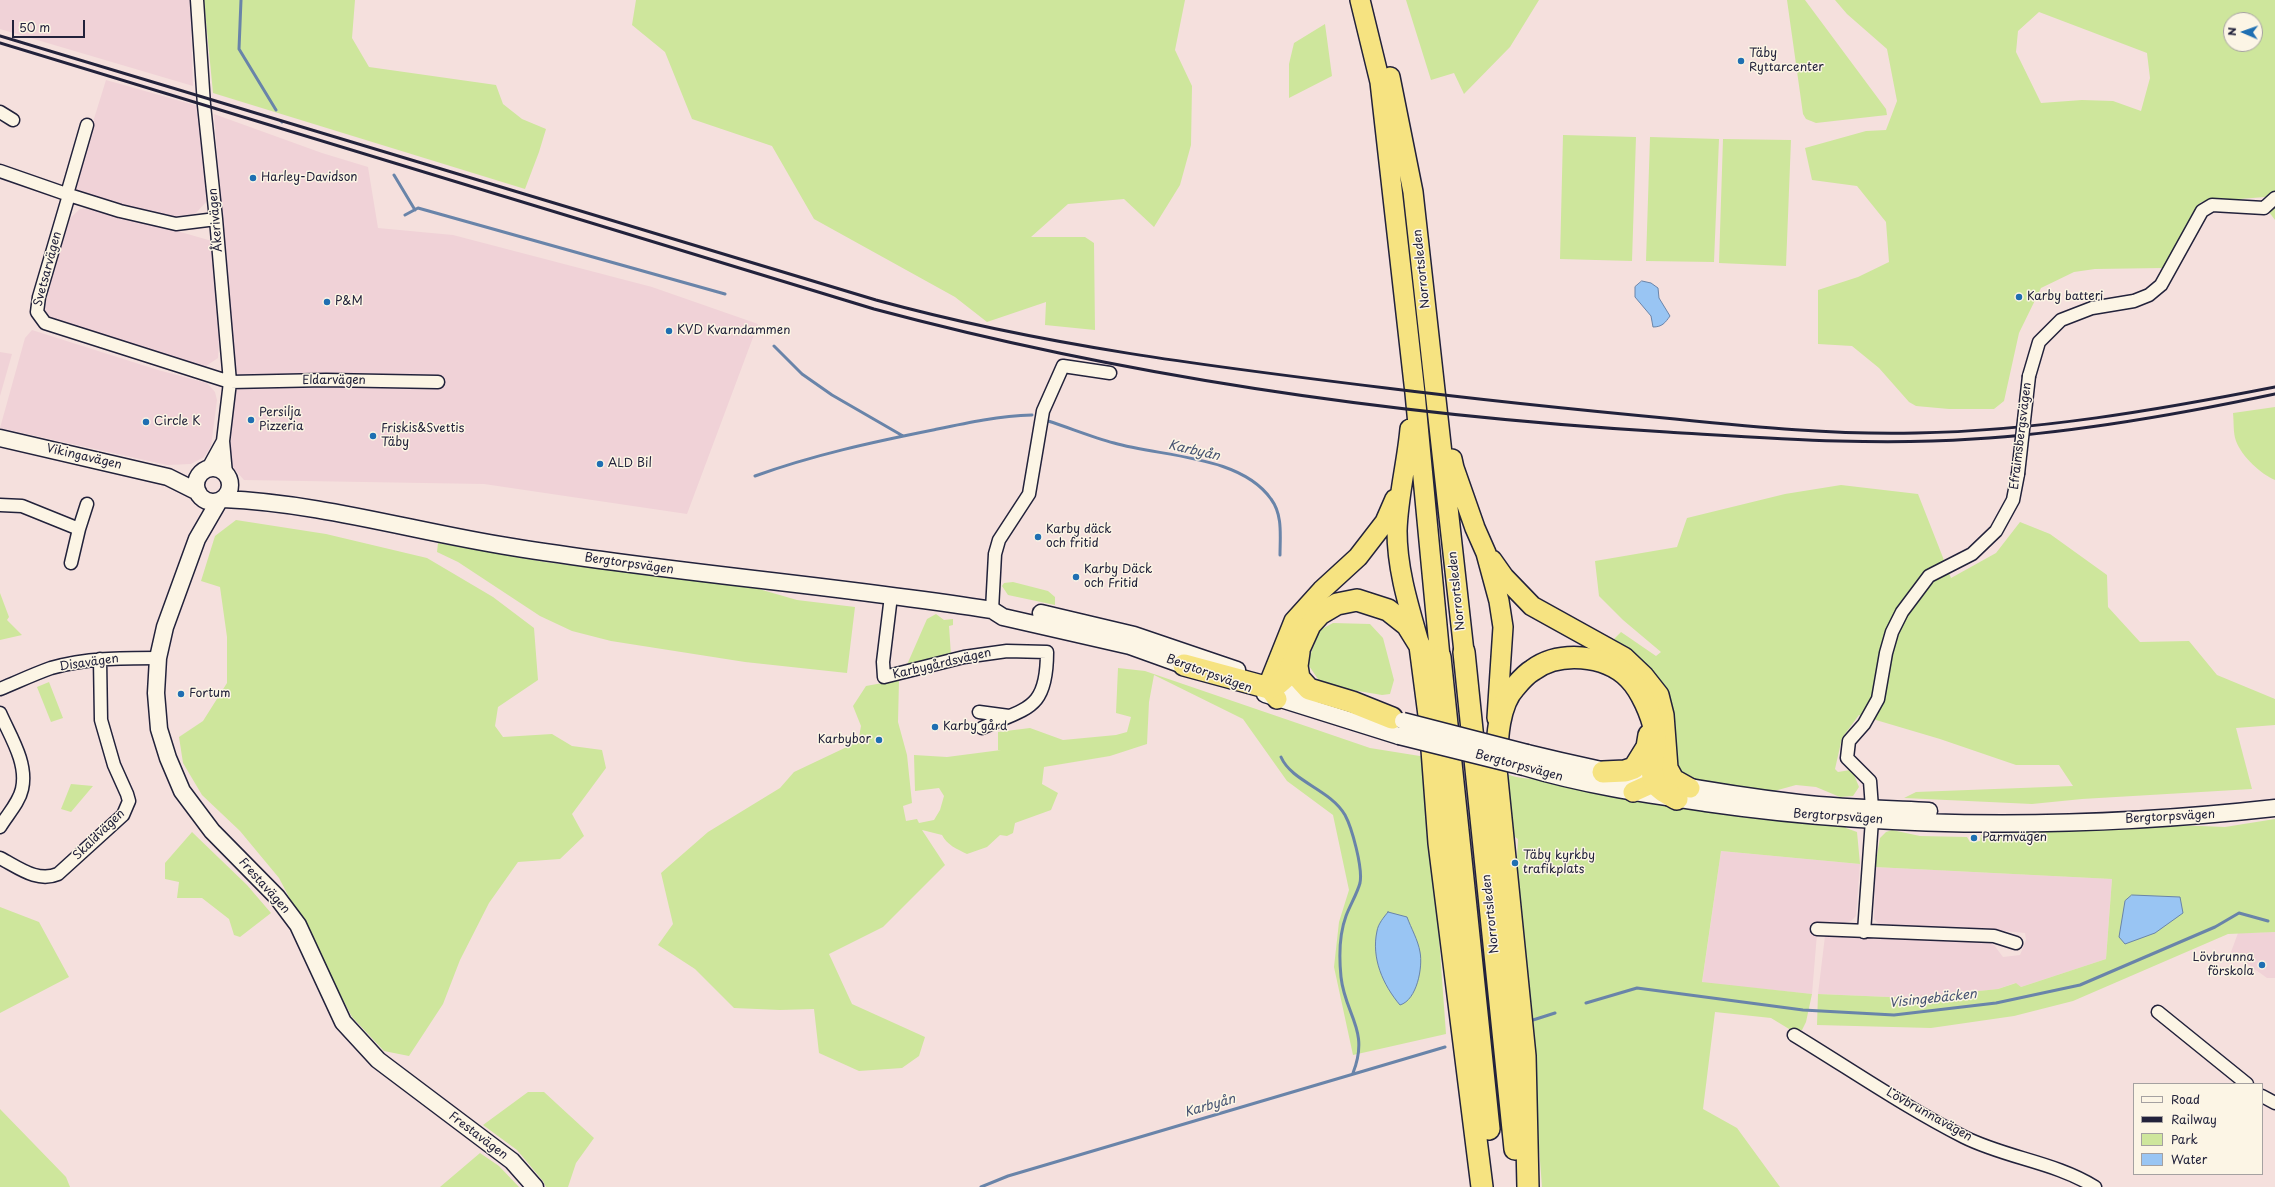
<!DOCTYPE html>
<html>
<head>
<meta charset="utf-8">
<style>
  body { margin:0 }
  #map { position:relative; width:2275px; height:1187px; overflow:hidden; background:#f5e0dd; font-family:"Playpen Sans",sans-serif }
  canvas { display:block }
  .legend { position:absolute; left:2133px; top:1083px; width:130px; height:92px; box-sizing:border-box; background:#fcf5e5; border:1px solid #a5a1a1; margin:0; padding:5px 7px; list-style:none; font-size:12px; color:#22223b }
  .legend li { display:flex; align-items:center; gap:8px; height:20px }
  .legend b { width:20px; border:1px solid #a5a1a1 }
  .north { position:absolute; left:2223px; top:12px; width:40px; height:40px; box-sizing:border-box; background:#fcf5e5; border:1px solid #a5a1a1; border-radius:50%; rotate:272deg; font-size:11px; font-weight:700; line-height:16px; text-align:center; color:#22223b }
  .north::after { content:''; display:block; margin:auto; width:14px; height:18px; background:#1f6fb2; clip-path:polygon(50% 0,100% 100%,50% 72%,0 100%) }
  .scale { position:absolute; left:12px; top:20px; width:73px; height:18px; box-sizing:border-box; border:2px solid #22223b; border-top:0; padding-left:5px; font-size:12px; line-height:14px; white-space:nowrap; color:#22223b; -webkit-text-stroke:3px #fcf5e5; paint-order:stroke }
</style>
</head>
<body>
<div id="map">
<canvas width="2275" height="1187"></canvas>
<ul class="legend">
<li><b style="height:5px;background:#fcf5e5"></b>Road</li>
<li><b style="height:5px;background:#22223b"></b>Railway</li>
<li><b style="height:11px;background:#cee69c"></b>Park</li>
<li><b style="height:11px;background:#99c5f3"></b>Water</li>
</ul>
<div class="north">N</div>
<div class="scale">50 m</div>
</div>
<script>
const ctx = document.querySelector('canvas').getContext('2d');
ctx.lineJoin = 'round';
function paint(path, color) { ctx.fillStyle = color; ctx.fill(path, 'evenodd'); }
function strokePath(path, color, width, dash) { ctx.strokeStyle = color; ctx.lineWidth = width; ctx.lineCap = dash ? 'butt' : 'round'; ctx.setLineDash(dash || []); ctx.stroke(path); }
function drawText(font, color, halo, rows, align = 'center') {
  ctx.font = font + ' "Playpen Sans",sans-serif'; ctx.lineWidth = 3; ctx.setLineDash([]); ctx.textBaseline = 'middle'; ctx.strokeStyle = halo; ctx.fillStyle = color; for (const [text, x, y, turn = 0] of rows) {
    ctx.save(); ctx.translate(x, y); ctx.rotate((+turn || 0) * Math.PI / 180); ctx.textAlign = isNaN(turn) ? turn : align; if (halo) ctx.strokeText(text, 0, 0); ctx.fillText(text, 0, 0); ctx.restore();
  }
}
paint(new Path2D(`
  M0 0H190L193 86 0 29Z
  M106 80 198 106 207 201 195 214 166 217 71 193Z
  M214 114 322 153 368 167 378 228 453 235 652 287 758 324 687 514 484 484 244 480 229 463 235 388Z
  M93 207 212 241 221 309 218 358 203 368 52 321 44 308 67 221 80 209Z
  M32 330 158 370 207 383 215 392 217 400 211 446 204 457 191 464 167 465 0 428 25 338Z
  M0 352 12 354 0 396Z
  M1721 851 1860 864 1856 916 1851 921 1838 925 1818 922 1812 994 1702 983Z
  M1875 867 2112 879 2106 959 2021 987 2015 983 1998 989 1912 998 1818 994 1825 936 1989 942 1994 945 2003 957 2020 955 2026 940 2025 933 1972 928 1880 925 1874 919Z
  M2275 932V978H2267L2231 952 2238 933Z`), '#f0d2d7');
paint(new Path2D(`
  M204 0H355L352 38 369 67 496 85 503 104 522 119 546 129 539 152 525 189 213 93Z
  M636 0H1185L1175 50 1192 86 1191 145 1180 185 1154 227 1124 199 1068 204 1031 237H1085L1094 243 1095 330 1045 325 1046 302 987 322 955 297 814 219 772 146 692 119 665 52 632 25Z
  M1406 0H1539L1510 47 1464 94 1454 73 1431 80Z
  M1787 0H1805L1886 109 1887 115 1816 123 1806 119 1803 114Z
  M1835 0H2275V220L2269 212 2265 197 2201 202 2170 259 2163 268 2095 269 2074 272 2041 288 2019 333 2004 401 1994 409H1949L1916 406 1909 402 1879 368 1852 346 1818 344V290L1858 277 1889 262 1886 222 1857 186 1812 180 1805 148 1866 131 1886 130 1897 101 1887 49 1847 14ZM2039 12 2147 53 2150 78 2141 111 2113 101 2082 100 2041 103 2016 52 2018 31ZM2231 20H2255V44H2231Z
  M1325 24 1332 76 1289 98V64L1294 43Z
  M1563 135 1636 137 1632 261 1560 259Z
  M1650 137 1719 139 1714 262 1646 261Z
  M1723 139 1791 140 1786 266 1719 263Z
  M2275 407V480C2261 474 2242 457 2236 441 2233 433 2234 422 2233 413Z
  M1841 485 1918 494 1951 578 1996 553 2020 522 2050 534 2107 575 2108 607 2140 642 2189 641 2217 675 2275 699V725L2236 728 2252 789 2082 799 2032 804 1904 798 1916 792 2073 786 2059 765H2016L1940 739 1859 715 1842 738 1835 769 1838 772 1850 770 1853 772 1859 787 1853 796 1840 797 1816 787 1796 785 1767 793 1695 782 1679 776 1639 659 1614 639 1621 632 1656 656 1661 652 1623 620 1599 596 1595 561 1677 547 1687 518 1785 494Z
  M236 520 326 534 427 558 493 597 534 628 538 680 498 707 495 726 503 737 552 734 572 746 602 750 606 768 572 814 584 836 560 859 518 862 489 903 460 960 443 1004 409 1056 384 1051 352 1017 279 878 240 831 202 795 183 763 179 737 203 721 227 683V637L220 587 201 581 215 536Z
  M438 543 545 562 752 587 797 600 855 607 847 673 745 662 611 641 572 631 540 616 458 562 437 552Z
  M1013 582 1048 591 1055 597V605L1008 595 1002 586 1004 583Z
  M0 593 9 617 7 620 22 635 0 640Z
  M936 614 944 620 953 619V625L949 626 951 655 906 667 927 619Z
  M1333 623 1370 624 1383 638 1394 680 1390 694 1382 695 1322 685 1307 663 1320 630Z
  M1118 668 1145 671 1370 748 1426 757 1446 1034 1353 1055 1334 967 1339 922 1349 890 1333 815 1287 781 1243 719 1154 675 1149 702 1147 744 1110 756 1044 767 1042 784 1058 793 1051 810 1015 823 1013 833 1007 836 1000 835 987 847 967 854C957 849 947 845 942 835L922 830 945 865 883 927 829 954 852 1004 925 1037 919 1056 902 1068 859 1071 819 1053 814 1009 780 1010 734 1008 695 969 658 945 673 924 661 873 708 832 780 788 794 772 851 745 859 737 861 726 853 706 866 686 899 680 898 722 907 755 912 803 903 806 906 821 917 819 919 823 934 820 940 810 944 796 939 788 915 791 914 755 947 757 1001 750H998V732L1030 728 1063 740 1116 735 1127 732 1131 717 1116 713Z
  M49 682 63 718 51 722 37 687Z
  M1500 772C1515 777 1528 781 1543 777L1845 823 1846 828 1857 832 1860 864 1721 851 1702 982 1812 994 1806 1022 1802 1030 1794 1032 1771 1018 1715 1012 1703 1109 1737 1128 1780 1187H1542L1517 858 1518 839 1510 834Z
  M71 784 93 786 71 812 61 809Z
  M2275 819V932L2228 934 2073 1001 2014 1016 1931 1028 1817 1025 1818 994 1912 998 1998 989 2016 983 2021 987 2106 959 2112 879 1875 867 1880 838 1886 832 1892 830 1920 836 1967 837 1970 842 1980 841 1981 835 2175 825 2225 827Z
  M192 832 247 885 271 913 240 937 234 935 229 919 202 898H177L179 882 165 879V863Z
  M0 907 39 922 69 977 0 1013Z
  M528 1092H544L594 1138 576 1163 568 1187H546L543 1181 517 1150 483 1125Z
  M0 1109 66 1177 70 1187H0Z
  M480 1153 499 1166 519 1187H440Z`), '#cee69c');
const water = new Path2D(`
  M1642 281 1651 283 1658 288 1659 298 1670 316C1665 323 1662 327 1653 327L1651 316 1635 297V287Z
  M2132 895 2180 897 2183 913 2155 933 2125 944 2119 937 2125 901Z
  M1388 912 1407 917C1411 928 1418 940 1420 952 1423 967 1417 1000 1400 1005 1383 985 1371 958 1377 931 1378 924 1384 917 1388 912Z`);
paint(water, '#99c5f3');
strokePath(water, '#6984a9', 1);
strokePath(new Path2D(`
  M241 0 239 49 276 110
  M281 121 282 122
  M394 175 415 210
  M405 215 418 208 725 294
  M774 346 802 374 832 395 903 436
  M1048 421C1070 428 1092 437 1114 443 1162 457 1240 455 1271 499 1283 515 1280 536 1280 555
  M755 476C813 455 873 442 933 430 966 423 998 416 1032 415
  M1281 757C1292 782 1330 789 1345 815 1352 828 1363 868 1360 883 1357 894 1350 905 1346 916 1339 935 1339 957 1341 977 1345 1015 1370 1030 1353 1073
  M1586 1003 1637 988 1803 1010 1894 1015 1996 1003 2080 985 2215 927 2239 913 2268 921
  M1533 1020 1555 1013
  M981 1187 1008 1176 1445 1047`), '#6984a9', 3);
const minor = new Path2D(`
  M197 0 204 105 216 219 230 382 223 441 226 474
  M0 112 13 120
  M0 171 69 195
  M67 194 87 125
  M216 219 176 224 120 211 69 195 39 297 37 312 45 323 230 382 326 380 438 382
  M2029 376 2039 342 2061 320 2092 308 2134 301 2149 295 2161 285 2202 211 2212 205 2264 208 2275 198
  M207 470 223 441
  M0 505 22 506 79 529 71 563
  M79 529 87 504
  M891 596 883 662 884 677 964 657 1007 651 1047 652C1047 710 1028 707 982 728
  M992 610 995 554 999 540 1029 494 1043 411 1063 366 1110 373
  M0 689C17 682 34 674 51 668 86 658 122 658 158 658
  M979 712 1009 716
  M0 713C10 736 28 763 22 789 19 803 7 815 0 827
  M1872 808 1870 781 1847 758 1849 741 1864 724 1878 699 1886 653 1892 632 1902 612 1929 576 1972 554 1996 531 2013 500 2018 474
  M0 858C18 867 37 883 58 874L123 815 129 801 127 794 114 765 101 720 100 659
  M1817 929 1994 936 2016 943
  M1864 932 1872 820
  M2158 1012 2247 1084
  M1794 1035C1850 1069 1905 1107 1964 1137 2006 1158 2055 1162 2095 1187
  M2262 1096 2275 1103`);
const secondary = new Path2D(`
  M0 438 168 477 198 492
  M196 485a17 17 0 1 1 34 0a17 17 0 1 1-34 0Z
  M223 499C321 503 416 532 512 547 672 573 833 585 992 610L1003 617 1130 646 1194 669
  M219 501 197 539 165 627 158 658 156 693 159 729 168 758 182 791 212 831 277 897 298 925 343 1022 378 1060 512 1161 535 1187
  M1041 613 1134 635 1237 670
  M1269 681 1315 695
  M1265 694 1399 736
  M1527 753C1617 775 1707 792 1799 803 1842 808 1886 809 1929 811
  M1524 767C1583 785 1645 794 1706 803 1894 830 2087 829 2275 808`);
const trunk = new Path2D(`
  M1360 0 1380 82 1415 393 1440 657
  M1390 77 1413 192 1464 652
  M1410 429C1407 463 1398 496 1397 531 1397 568 1408 604 1418 639
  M1452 459 1454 468 1475 528 1486 553 1499 601 1503 627 1497 718
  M1492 560 1504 577 1532 606 1624 657 1644 676 1659 695 1664 715 1668 768 1674 779 1690 788
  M1277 699 1269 688 1270 681 1294 621 1322 590 1358 557 1385 522 1395 499
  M1633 792 1655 782 1663 769`);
const motorway = new Path2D(`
  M1299 652 1297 666 1299 678 1309 689 1352 702 1392 718
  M1464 652 1515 1149
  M1440 657 1489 1129
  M1184 665 1269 688 1278 684 1287 676 1310 625 1320 614 1337 604 1357 600 1388 610 1407 625 1420 646 1430 723 1439 843 1482 1187
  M1603 772 1625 771 1634 768 1647 747 1649 735
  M1528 1187 1525 1056 1496 769C1497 744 1497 706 1515 687 1520 681 1526 674 1533 670 1559 651 1605 654 1629 678 1641 690 1652 715 1655 732 1658 748 1648 764 1654 780 1658 790 1668 794 1677 799`);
strokePath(minor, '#22223b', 15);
strokePath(secondary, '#22223b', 19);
strokePath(trunk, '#22223b', 22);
strokePath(motorway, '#22223b', 24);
strokePath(minor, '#fcf5e5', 12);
strokePath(secondary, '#fcf5e5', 16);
strokePath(trunk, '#f6e381', 19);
strokePath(motorway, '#f6e381', 21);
strokePath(new Path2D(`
  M0 36 876 300C1043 346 1214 367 1386 388 1482 400 1579 410 1675 419 1755 427 1836 435 1916 433 2035 431 2158 410 2275 387
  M0 43 874 309C1132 378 1400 416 1667 432 1769 438 1871 446 1973 439 2074 433 2176 415 2275 394`), '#22223b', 3);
const minorBridge = new Path2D(`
  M2018 474 2029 376`);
const secondaryBridge = new Path2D(`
  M1403 721 1527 753
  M1399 736 1524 767`);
strokePath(minorBridge, '#22223b', 15, []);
strokePath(secondaryBridge, '#22223b', 19, []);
strokePath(minorBridge, '#fcf5e5', 12);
strokePath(secondaryBridge, '#fcf5e5', 16);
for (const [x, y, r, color] of [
  [1741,61,4,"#1f6fb2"],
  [253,178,4,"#1f6fb2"],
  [2019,297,4,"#1f6fb2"],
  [327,302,4,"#1f6fb2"],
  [669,331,4,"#1f6fb2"],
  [251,420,4,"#1f6fb2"],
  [146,422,4,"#1f6fb2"],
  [373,436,4,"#1f6fb2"],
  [600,464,4,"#1f6fb2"],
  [1038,537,4,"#1f6fb2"],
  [1076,577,4,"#1f6fb2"],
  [181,694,4,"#1f6fb2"],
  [935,727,4,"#1f6fb2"],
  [879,740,4,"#1f6fb2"],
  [1974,838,4,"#1f6fb2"],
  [1515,863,4,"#1f6fb2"],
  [2262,965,4,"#1f6fb2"]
]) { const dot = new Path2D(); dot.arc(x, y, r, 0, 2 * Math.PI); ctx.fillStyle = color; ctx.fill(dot); strokePath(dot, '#fcf5e5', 1.5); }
drawText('12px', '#22223b', '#fcf5e5', [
  ["Täby",1749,54],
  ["Ryttarcenter",1749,68],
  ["Harley-Davidson",261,178],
  ["Karby batteri",2027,297],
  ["P&M",335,302],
  ["KVD Kvarndammen",677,331],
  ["Persilja",259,413],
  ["Pizzeria",259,427],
  ["Circle K",154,422],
  ["Friskis&Svettis",381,429],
  ["Täby",381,443],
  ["ALD Bil",608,464],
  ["Karby däck",1046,530],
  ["och fritid",1046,544],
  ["Karby Däck",1084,570],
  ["och Fritid",1084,584],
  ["Fortum",189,694],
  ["Karby gård",943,727],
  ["Karbybor",871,740,"right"],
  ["Parmvägen",1982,838],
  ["Täby kyrkby",1523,856],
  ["trafikplats",1523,870],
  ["Lövbrunna",2254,958,"right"],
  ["förskola",2254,972,"right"]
], 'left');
drawText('12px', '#22223b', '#fcf5e5', [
  ["Åkerivägen",216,220,-95],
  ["Svetsarvägen",48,269,-75],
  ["Norrortsleden",1422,269,-96],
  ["Eldarvägen",334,381],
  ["Efraimsbergsvägen",2021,436,-83],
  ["Vikingavägen",84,457,13],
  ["Bergtorpsvägen",629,564,8],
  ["Norrortsleden",1457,591,-96],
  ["Disavägen",89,663,-8],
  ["Karbygårdsvägen",942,664,-13],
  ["Bergtorpsvägen",1209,674,20],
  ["Bergtorpsvägen",1519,766,15],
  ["Bergtorpsvägen",1838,817,4],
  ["Bergtorpsvägen",2170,817,-3],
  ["Skaldvägen",99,835,-44],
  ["Frestavägen",264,886,48],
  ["Norrortsleden",1491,914,-96],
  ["Lövbrunnavägen",1929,1115,29],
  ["Frestavägen",478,1136,37]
]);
drawText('italic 13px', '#465372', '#fcf5e5', [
  ["Karbyån",1194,451,13],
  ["Visingebäcken",1933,999,-6],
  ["Karbyån",1210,1106,-16]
]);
</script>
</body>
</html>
